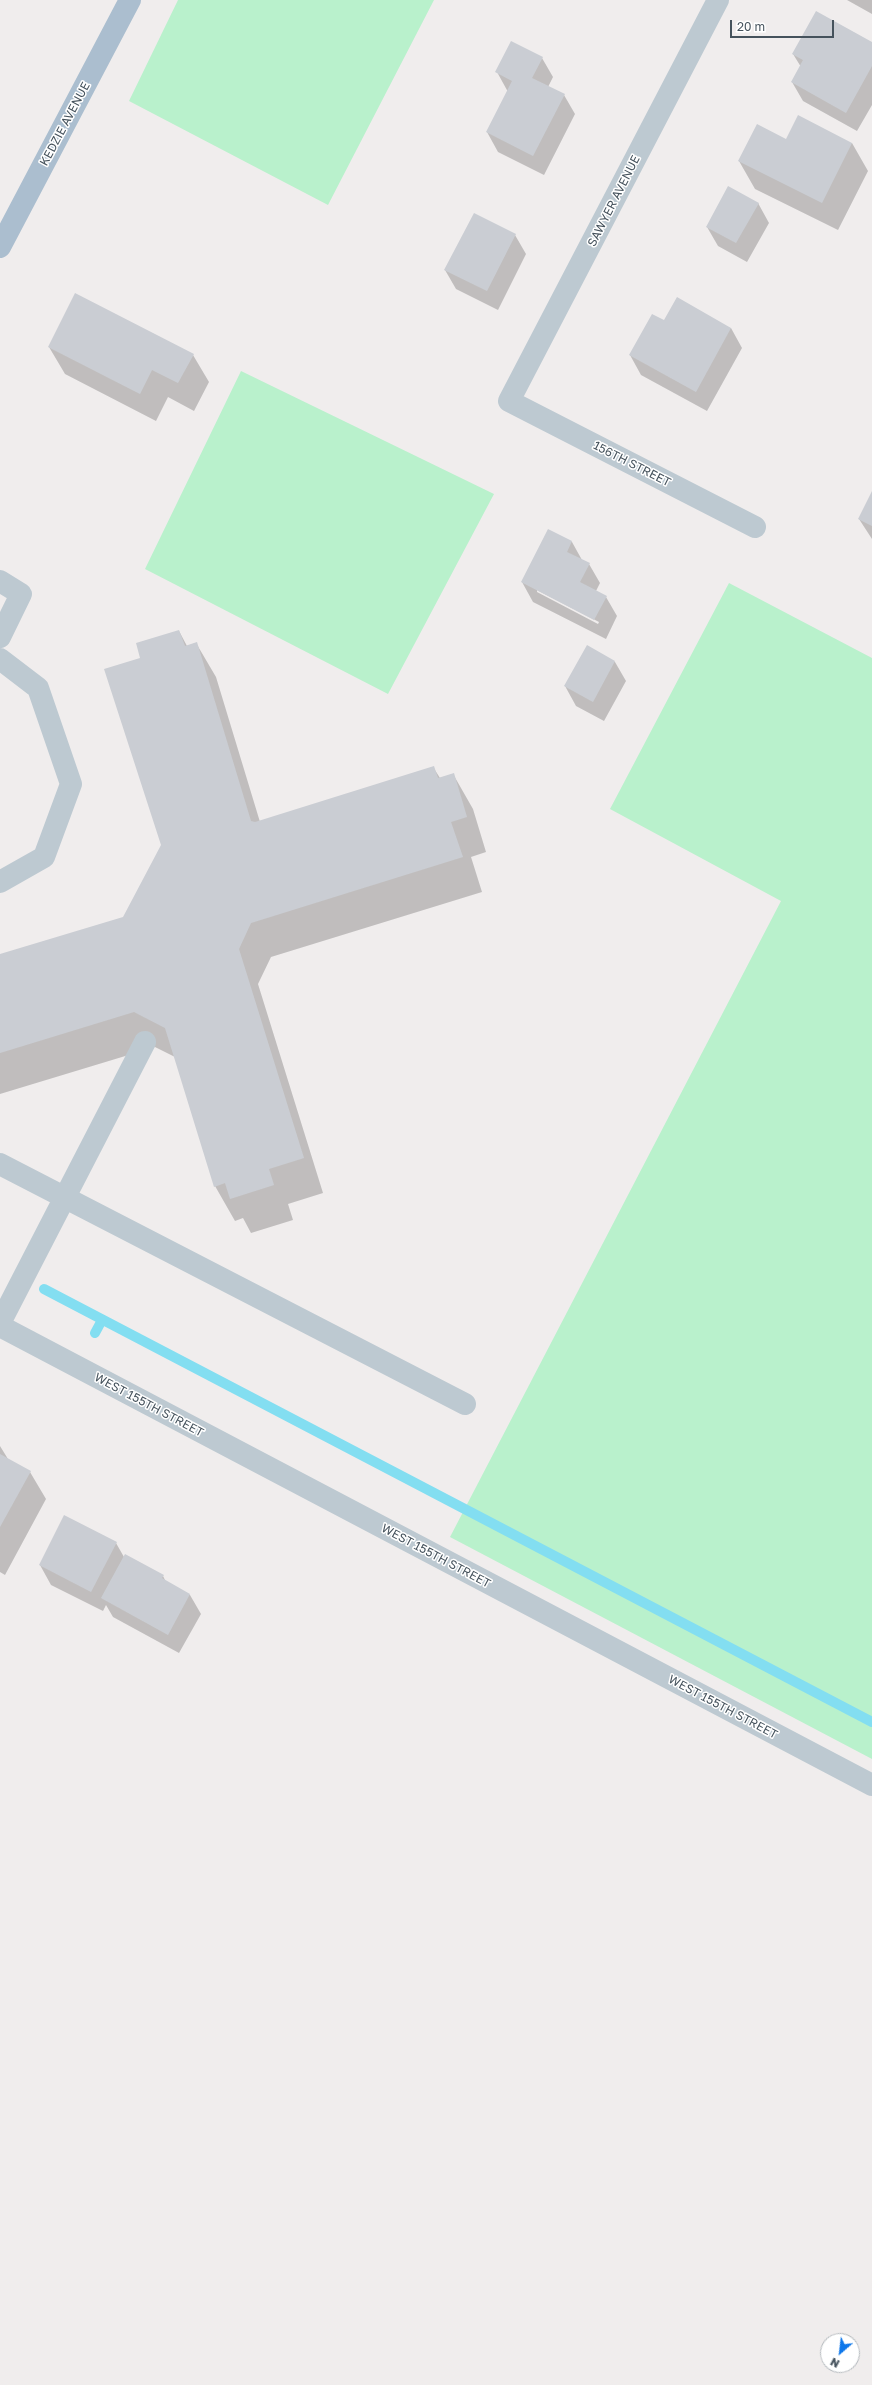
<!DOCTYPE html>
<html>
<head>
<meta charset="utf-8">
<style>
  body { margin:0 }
  #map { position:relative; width:872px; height:2385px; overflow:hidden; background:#f0eded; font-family:"Golos Text",sans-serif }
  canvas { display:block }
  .north { position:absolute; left:820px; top:2333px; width:40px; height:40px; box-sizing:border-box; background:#fff; border:1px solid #b5babe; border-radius:50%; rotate:208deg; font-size:11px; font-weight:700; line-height:16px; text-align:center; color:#45525c }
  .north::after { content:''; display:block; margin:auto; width:14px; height:18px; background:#0e77ea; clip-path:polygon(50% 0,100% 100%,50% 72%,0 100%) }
  .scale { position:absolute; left:730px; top:20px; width:104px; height:18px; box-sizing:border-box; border:2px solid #45525c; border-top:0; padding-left:5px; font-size:12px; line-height:14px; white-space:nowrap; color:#45525c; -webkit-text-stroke:3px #fff; paint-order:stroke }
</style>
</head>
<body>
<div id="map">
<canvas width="872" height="2385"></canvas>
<div class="north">N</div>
<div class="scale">20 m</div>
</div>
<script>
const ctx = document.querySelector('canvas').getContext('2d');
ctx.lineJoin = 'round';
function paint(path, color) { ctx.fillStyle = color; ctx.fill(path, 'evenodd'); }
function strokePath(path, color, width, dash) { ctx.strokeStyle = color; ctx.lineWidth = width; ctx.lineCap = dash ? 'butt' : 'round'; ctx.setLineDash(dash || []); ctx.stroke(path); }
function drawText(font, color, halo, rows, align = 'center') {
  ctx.font = font + ' "Golos Text",sans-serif'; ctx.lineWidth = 3; ctx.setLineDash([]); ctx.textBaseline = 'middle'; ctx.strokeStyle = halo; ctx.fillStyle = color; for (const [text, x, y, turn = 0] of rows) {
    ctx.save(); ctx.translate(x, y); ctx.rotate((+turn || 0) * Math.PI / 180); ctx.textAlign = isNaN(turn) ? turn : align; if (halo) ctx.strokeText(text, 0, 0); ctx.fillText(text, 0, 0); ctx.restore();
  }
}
paint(new Path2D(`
  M178 0H434L328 205 129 101Z
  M241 371 494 494 388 694 145 569Z
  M729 583 872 658V1759L450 1537 781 901 610 809Z`), '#b9f1cc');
paint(new Path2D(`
  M872 0V14L847 0Z
  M872 43V105L857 131 803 101 792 82 801 67 793 54Z
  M542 58 553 77 548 87 564 95 575 114 544 175 498 152 487 132 508 92 497 72Z
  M786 140 852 143 868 171 838 230 755 189 739 161Z
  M758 203 769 223 747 262 718 246 707 227Z
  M515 235 526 254 498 310 456 289 445 270Z
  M664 322 731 328 742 348 707 411 641 375 630 355Z
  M49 347 193 355 209 382 194 411 168 397 156 421 65 374Z
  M872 493V539L859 519Z
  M548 531 572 542 582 560 589 564 600 583 596 591 606 597 617 616 606 639 533 602 522 582ZM537 590 599 622 598 624 537 592Z
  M179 631 187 646 196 643 216 677 260 822 433 767 440 778 453 774 473 809 486 852 471 857 482 892 271 957 258 984 323 1193 288 1204 293 1220 251 1233 243 1218 235 1221 215 1186 175 1057 155 1047 0 1094V955L124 918 162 845 142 659Z
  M587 647 615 662 626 681 604 721 576 706 565 686Z
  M0 1446 8 1459 30 1472 46 1499 5 1575 0 1572Z
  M116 1543 124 1557 163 1576 166 1582 190 1595 201 1614 179 1653 113 1617 106 1605 103 1611 51 1585 40 1565Z`), '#0003');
strokePath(new Path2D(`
  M44 1289 872 1722
  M95 1333 102 1320`), '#83def1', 10);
paint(new Path2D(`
  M816 11 872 42V66L846 113 791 82 803 60 792 54Z
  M511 41 543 57 532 78 565 94 533 156 486 132 512 81 495 72Z
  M798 115 852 143 822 203 738 161 757 124 786 139Z
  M728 186 759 203 736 243 706 227Z
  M474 213 516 234 487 291 444 270Z
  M75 293 194 354 178 383 152 370 140 394 48 347Z
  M677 297 731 328 696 392 629 355 652 314 664 320Z
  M872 491V526L858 519Z
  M548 529 572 541 567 552 590 563 580 582 607 596 594 620 521 582Z
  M179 630 185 646 197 642 251 821 255 822 434 766 438 778 454 773 467 817 451 822 463 857 251 923 239 949 304 1158 269 1169 274 1185 230 1199 225 1183 214 1187 165 1028 134 1012 0 1053V954L123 917 161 845 104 669 140 658 136 643Z
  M587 645 615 661 593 702 564 686Z
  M0 1454 31 1471 0 1527Z
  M64 1515 117 1542 91 1592 39 1565Z
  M125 1554 164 1575 162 1578 190 1594 168 1635 101 1598Z`), '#cacdd3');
strokePath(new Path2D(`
  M718 0 509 401 755 527
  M0 581 21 594 0 637
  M0 659 38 688 71 784 44 857 0 882
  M0 1164 465 1404
  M0 1323 145 1042
  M0 1326 872 1785`), '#bdc9d1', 22);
strokePath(new Path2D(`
  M0 247 130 0`), '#abbecf', 22);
drawText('12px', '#45525c', '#fff', [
  ["KEDZIE AVENUE",65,124,-62],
  ["SAWYER AVENUE",614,201,-63],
  ["156TH STREET",632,464,27],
  ["WEST 155TH STREET",149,1405,28],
  ["WEST 155TH STREET",436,1556,28],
  ["WEST 155TH STREET",723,1707,28]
]);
</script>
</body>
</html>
